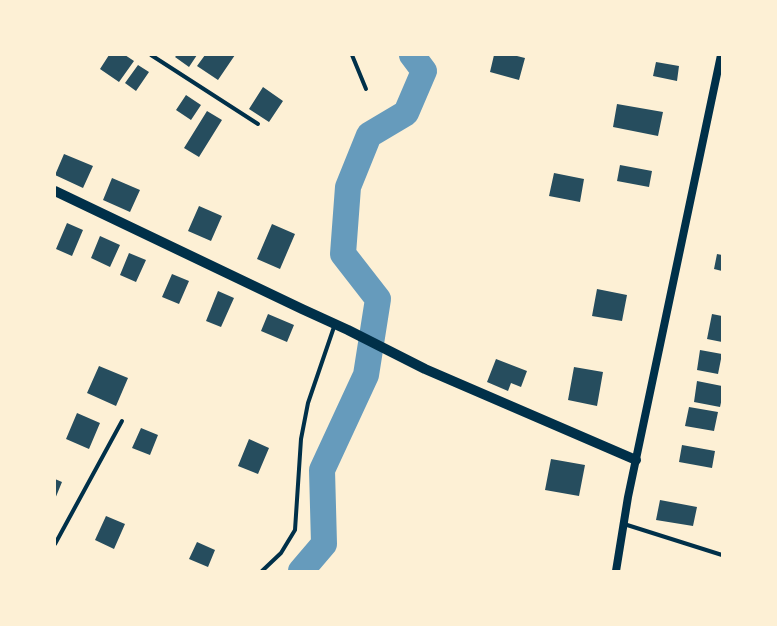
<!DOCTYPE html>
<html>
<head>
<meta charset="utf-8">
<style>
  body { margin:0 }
  #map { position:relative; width:777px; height:626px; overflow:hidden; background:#fdf0d5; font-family:Ubuntu,sans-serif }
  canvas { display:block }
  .frame { position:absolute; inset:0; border:56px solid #fdf0d5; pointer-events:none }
</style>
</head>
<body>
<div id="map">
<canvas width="777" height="626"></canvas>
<div class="frame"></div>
</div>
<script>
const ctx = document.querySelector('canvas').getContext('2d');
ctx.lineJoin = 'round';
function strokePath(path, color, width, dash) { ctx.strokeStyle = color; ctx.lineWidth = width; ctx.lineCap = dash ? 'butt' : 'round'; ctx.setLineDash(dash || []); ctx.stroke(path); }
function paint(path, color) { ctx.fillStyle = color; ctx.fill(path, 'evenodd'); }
strokePath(new Path2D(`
  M301 571 324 544 322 470 366 375 378 299 343 254 348 187 369 135 406 113 424 71 412 55`), '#669bbc', 26);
paint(new Path2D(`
  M109 55H125L134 61 119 82 100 69Z
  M177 55H197L189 67 175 57Z
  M205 55H235L218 80 197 66Z
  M494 55H513L525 58 519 80 490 72Z
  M656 62 679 66 677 81 653 76Z
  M138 65 149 72 136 91 125 83Z
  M263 87 283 101 269 122 249 109Z
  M186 95 201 105 191 120 176 110Z
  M617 104 663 112 658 136 613 127Z
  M207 111 222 120 199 157 184 148Z
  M64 154 93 166 83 188 55 175Z
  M620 165 652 171 649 187 617 181Z
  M554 173 584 179 580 202 549 196Z
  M112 178 140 190 130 212 103 200Z
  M199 206 222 216 211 241 188 231Z
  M67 223 83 230 72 256 56 249Z
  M272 224 295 234 280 269 257 259Z
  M100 236 120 245 110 267 91 258Z
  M129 253 146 260 136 282 120 275Z
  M717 254 722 255V271L714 269Z
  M172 274 189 281 179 304 162 297Z
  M597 289 627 295 622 321 592 316Z
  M218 291 234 298 221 327 206 321Z
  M268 314 294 325 287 342 261 331Z
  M712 314 722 316V342L707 339Z
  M700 350 722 354 718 374 697 370Z
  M496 359 527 371 521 387 511 383 508 391 487 382Z
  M99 366 128 378 116 406 87 393Z
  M574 367 603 372 597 406 568 400Z
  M697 381 722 386V398L720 407 694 402Z
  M689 407 718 412 714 431 685 426Z
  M77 413 100 423 89 449 66 439Z
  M141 428 158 435 150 455 132 448Z
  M249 439 269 448 258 474 238 466Z
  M682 445 715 451 712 468 679 462Z
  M551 459 585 465 579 496 545 490Z
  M55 479 62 482 55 499Z
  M660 500 697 507 693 526 656 520Z
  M106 516 125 524 114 549 95 540Z
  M197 542 215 550 208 567 189 559Z`), '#264d5e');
strokePath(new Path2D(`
  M151 55 258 124
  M352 55 366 89
  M624 524 722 555
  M55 544 122 421
  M262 571 281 553 295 530 301 439 308 403 335 324`), '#003049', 4);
strokePath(new Path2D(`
  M616 571 628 497 721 55`), '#003049', 8);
strokePath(new Path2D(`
  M55 191 302 309 348 330 425 369 636 460`), '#003049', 10);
</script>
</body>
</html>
